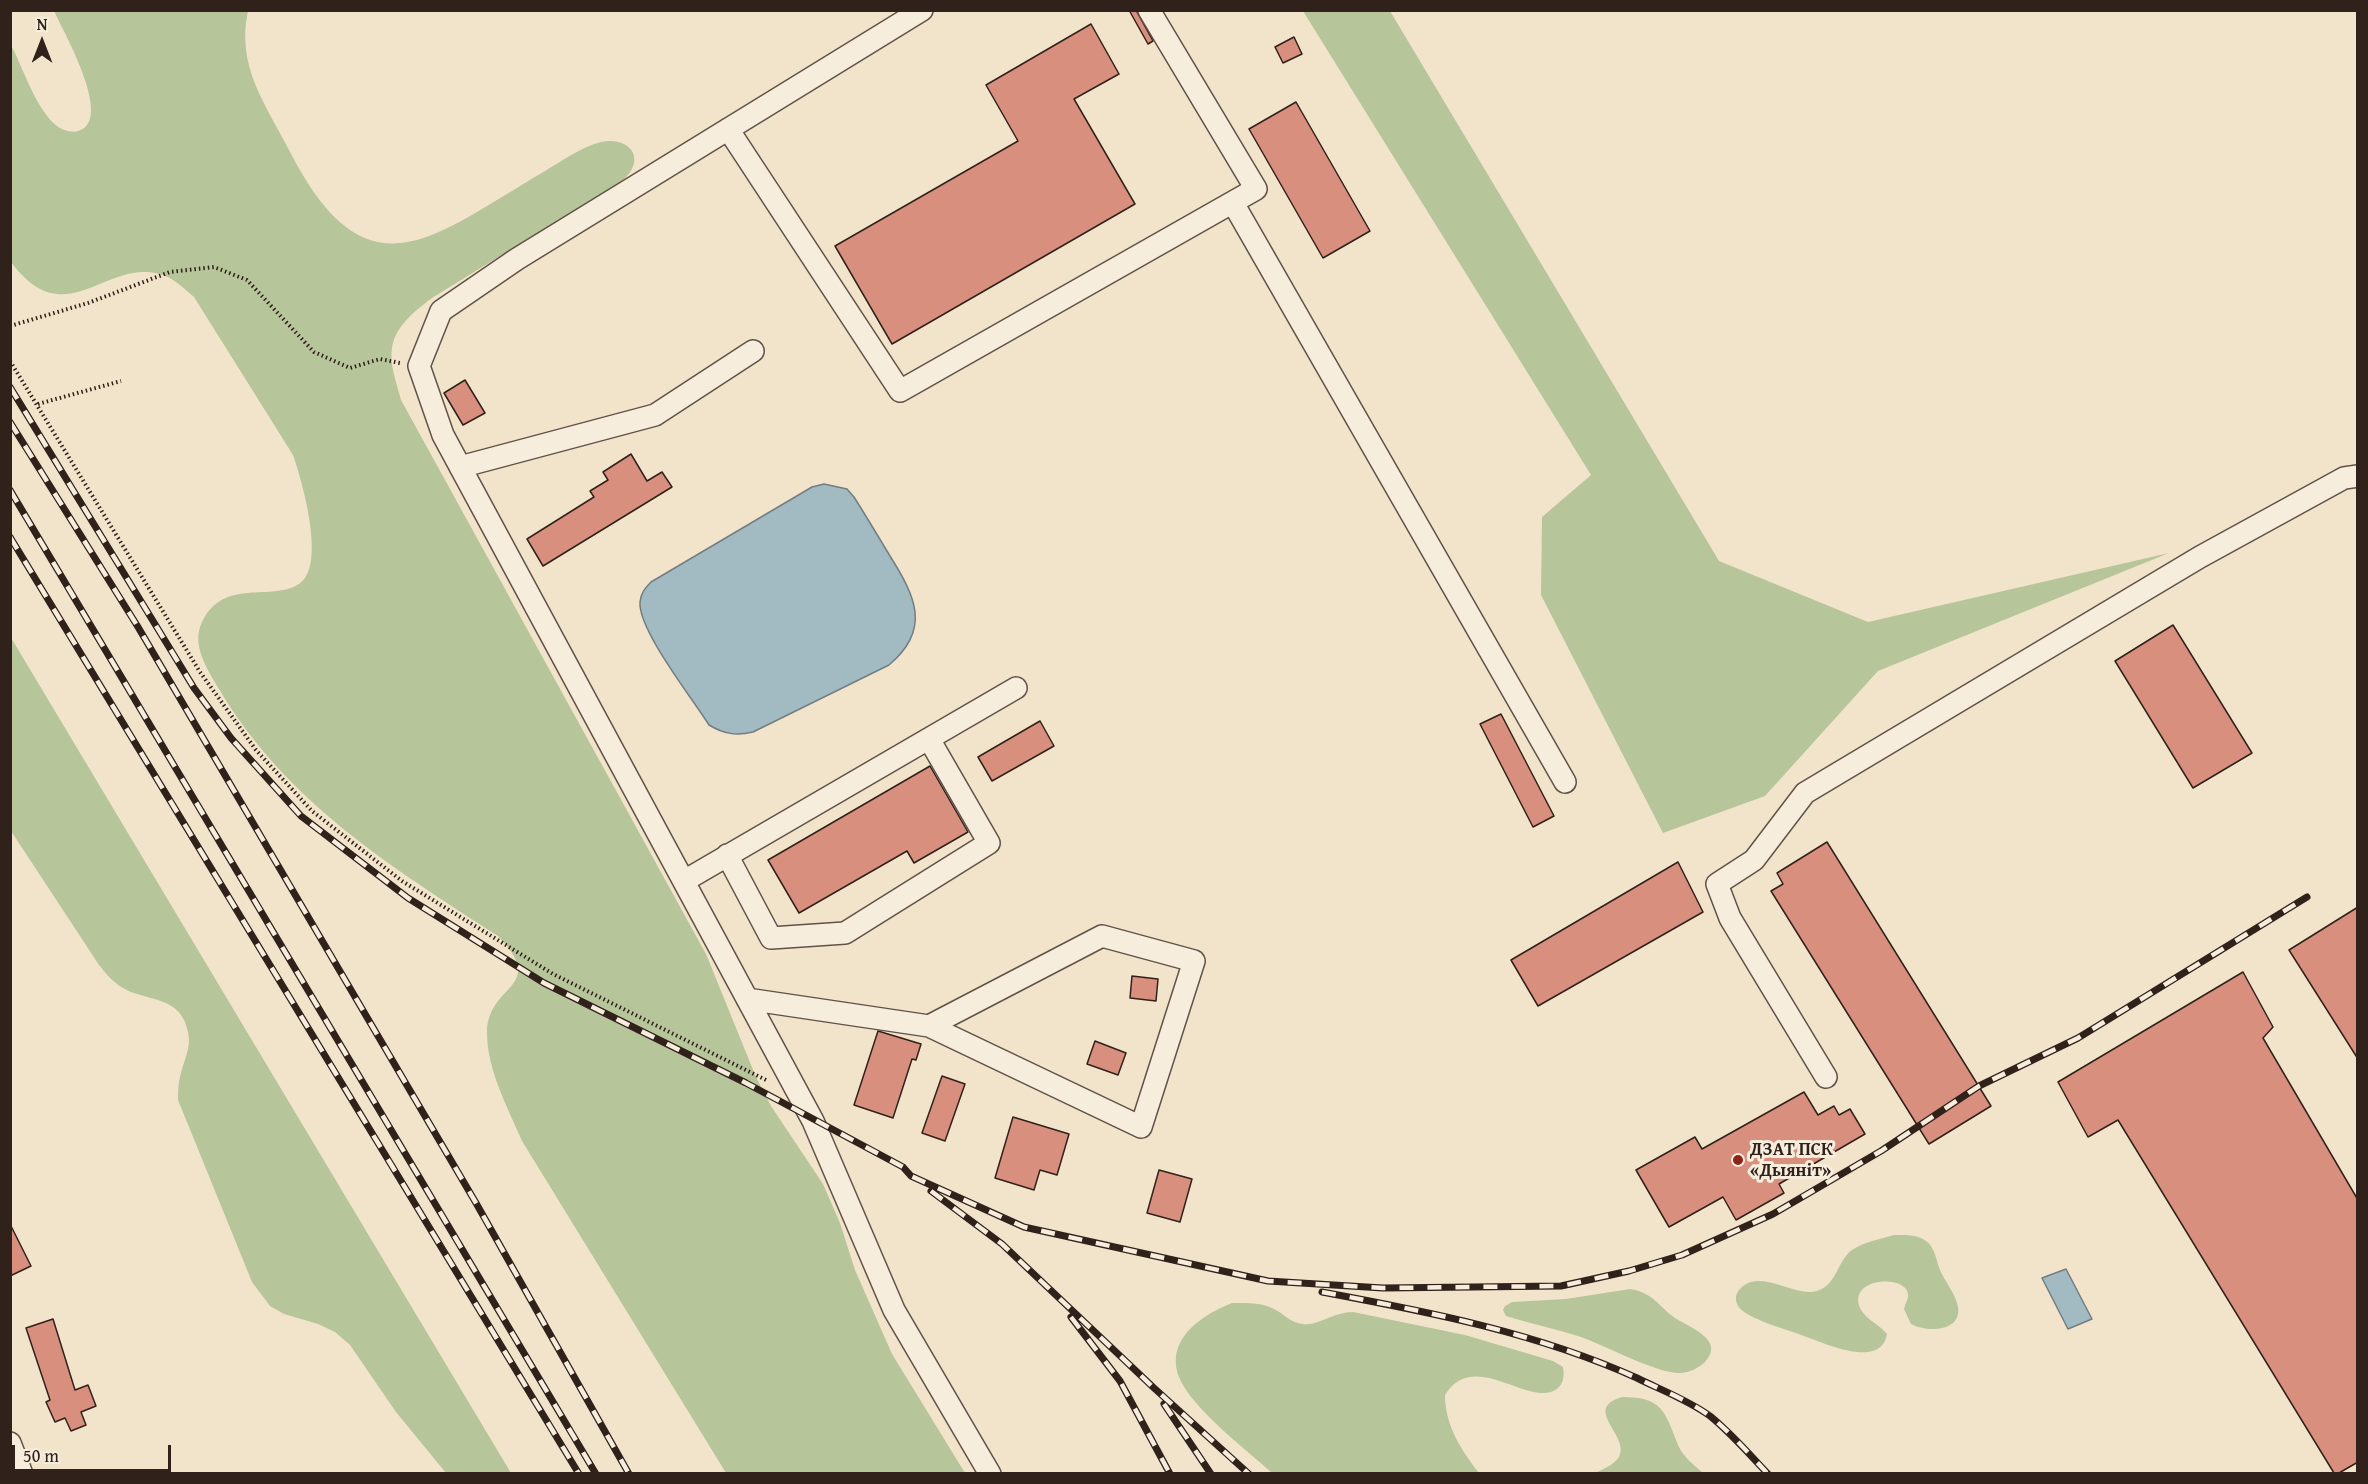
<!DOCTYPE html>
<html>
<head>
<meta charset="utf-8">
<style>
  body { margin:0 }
  #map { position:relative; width:2368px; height:1484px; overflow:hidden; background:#f2e4cb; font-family:"Gentium Book Plus",serif }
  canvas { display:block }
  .frame { position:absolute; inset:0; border:12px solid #30211b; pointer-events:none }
  .north { position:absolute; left:12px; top:12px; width:60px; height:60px; -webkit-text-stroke:4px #f7eddd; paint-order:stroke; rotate:0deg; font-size:16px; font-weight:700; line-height:24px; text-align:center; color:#30211b }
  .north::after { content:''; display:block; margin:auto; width:21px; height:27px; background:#30211b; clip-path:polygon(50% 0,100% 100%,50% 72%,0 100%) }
  .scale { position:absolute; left:12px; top:1445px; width:159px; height:27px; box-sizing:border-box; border:3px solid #30211b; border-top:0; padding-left:8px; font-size:18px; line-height:21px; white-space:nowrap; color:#30211b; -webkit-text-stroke:4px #f7eddd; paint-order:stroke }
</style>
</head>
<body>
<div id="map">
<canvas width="2368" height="1484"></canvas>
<div class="frame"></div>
<div class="north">N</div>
<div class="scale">50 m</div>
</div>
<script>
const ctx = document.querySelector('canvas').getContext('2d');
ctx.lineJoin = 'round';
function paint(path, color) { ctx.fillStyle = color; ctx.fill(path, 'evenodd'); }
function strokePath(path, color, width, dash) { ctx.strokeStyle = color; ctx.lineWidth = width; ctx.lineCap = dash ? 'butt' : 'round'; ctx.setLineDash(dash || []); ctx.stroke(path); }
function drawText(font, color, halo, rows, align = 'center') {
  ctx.font = font + ' "Gentium Book Plus",serif'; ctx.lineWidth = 6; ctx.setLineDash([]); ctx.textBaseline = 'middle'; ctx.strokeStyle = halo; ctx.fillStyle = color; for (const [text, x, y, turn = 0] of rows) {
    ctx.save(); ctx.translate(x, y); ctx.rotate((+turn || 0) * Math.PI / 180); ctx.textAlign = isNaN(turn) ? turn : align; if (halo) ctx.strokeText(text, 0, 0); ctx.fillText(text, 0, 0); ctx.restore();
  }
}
paint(new Path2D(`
  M54 11H248C236 66 265 103 289 150 367 303 432 237 545 171 562 161 581 147 601 142 630 136 647 159 623 180L432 298C416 310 395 326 392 348 389 364 397 384 401 400L706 954 756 1077 771 1106 823 1184 840 1223 855 1270 892 1354 965 1473H726L522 1141C508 1108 487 1070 487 1033 487 983 549 989 498 936 390 866 286 802 219 689 207 669 191 645 202 622 224 577 271 602 299 584 327 566 302 481 293 455L194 297C183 288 173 277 159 274 105 259 65 335 11 262V46C16 53 19 63 23 71 31 89 41 113 57 126 62 130 72 133 78 131 115 121 63 31 54 11Z
  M1303 11H1390L1719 561 1868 622 2169 553 1878 671 1765 796 1663 833 1541 595 1542 517 1591 475Z
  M10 636 511 1473H446L396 1412 350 1345 335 1332 318 1324 284 1314 270 1306 252 1282 178 1100C178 1093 178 1085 180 1077 183 1062 192 1047 188 1032 181 995 147 1002 123 988 113 982 106 974 99 965L11 831Z
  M1894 1235C1905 1235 1917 1234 1926 1241 1935 1247 1936 1260 1940 1270 1945 1282 1956 1294 1958 1307 1962 1333 1925 1332 1911 1324L1904 1309C1905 1305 1908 1299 1908 1296 1910 1274 1847 1276 1860 1308 1865 1319 1879 1324 1887 1334 1881 1370 1824 1343 1804 1336 1789 1330 1746 1319 1738 1306 1735 1300 1735 1295 1739 1290 1759 1266 1794 1298 1817 1291 1838 1284 1836 1262 1852 1250 1864 1242 1880 1239 1894 1235Z
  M1630 1289C1654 1293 1657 1305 1675 1318 1689 1327 1726 1340 1705 1362 1699 1368 1690 1372 1681 1373 1660 1375 1604 1345 1581 1337 1557 1329 1531 1324 1506 1316L1503 1310 1505 1306 1512 1302 1566 1299Z
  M1232 1303C1246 1303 1261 1302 1274 1309 1284 1314 1291 1323 1303 1324 1319 1326 1333 1312 1353 1312L1465 1335 1553 1361 1563 1367C1566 1384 1558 1394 1540 1393 1510 1390 1469 1356 1445 1395 1445 1425 1461 1450 1479 1473H1272C1247 1450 1191 1408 1179 1377 1165 1339 1202 1315 1232 1303Z
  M1622 1397C1663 1397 1665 1412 1678 1445 1683 1457 1694 1465 1703 1473H1595C1603 1469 1614 1465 1619 1457 1631 1436 1581 1409 1622 1397Z`), '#b7c59a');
const water = new Path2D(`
  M824 484 847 489 854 497C866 516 878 536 890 556 915 596 932 629 889 665L753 732C736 736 724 734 709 725 693 699 638 630 640 602 641 593 645 588 651 582L812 487Z
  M2066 1269 2092 1319 2068 1329 2042 1278Z`);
paint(water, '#a2bbc3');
strokePath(water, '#747d80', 1.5);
const building = new Path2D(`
  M1129 10H1136L1153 41 1148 44Z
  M1091 24 1119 74 1074 99 1135 204 892 344 835 246 1018 141 986 85Z
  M1294 37 1302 54 1283 63 1275 47Z
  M1296 102 1370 231 1323 258 1249 129Z
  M465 380 485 413 463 425 444 393Z
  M631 454 647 481 662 472 672 487 543 566 527 539 594 497 590 491 608 480 603 472Z
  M2173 625 2252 753 2193 788 2115 661Z
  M1501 714 1554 816 1533 827 1480 724Z
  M1040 721 1054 746 992 781 978 757Z
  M930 766 968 832 914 863 907 851 799 913 768 860Z
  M1827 842 1991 1106 1929 1144 1771 891 1783 884 1777 873Z
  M1678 862 1703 912 1538 1006 1511 960Z
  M2358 907V1059L2289 950Z
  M2243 972 2273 1027 2263 1038 2358 1200V1462L2339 1473H2334L2118 1120 2088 1137 2058 1082Z
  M1132 976 1158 979 1156 1001 1130 998Z
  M878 1031 921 1044 916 1060 912 1059 893 1118 854 1105Z
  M1095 1041 1126 1053 1118 1075 1087 1064Z
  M942 1076 965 1084 945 1141 922 1133Z
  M1804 1092 1818 1115 1834 1106 1839 1115 1850 1109 1865 1134 1779 1184 1784 1193 1736 1220 1723 1197 1669 1227 1636 1170 1695 1137 1702 1149Z
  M1013 1117 1069 1134 1057 1175 1040 1170 1034 1190 995 1178Z
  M1159 1170 1192 1179 1180 1222 1147 1213Z
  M10 1224 31 1266 10 1276Z
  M53 1319 75 1390 88 1385 96 1406 81 1412 86 1425 71 1431 65 1418 55 1422 46 1402 50 1400 26 1328Z`);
paint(building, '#d88f7e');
strokePath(building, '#30211b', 1.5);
const minor = new Path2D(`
  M922 10 517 259 441 311 419 366 443 435 813 1121 894 1310 990 1474
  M728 129 900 391 1256 189 1149 10
  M1233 203 1565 782
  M460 467 655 415 753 351
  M727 855 771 938 845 933 989 843 929 739
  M684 881 1016 688
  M747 999 929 1026 1141 1127 1194 961 1102 936 929 1026
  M1826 1077 1730 918 1717 884 1754 860 1805 793 2200 557 2344 478 2358 476
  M10 1443 22 1474`);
strokePath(minor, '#605247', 24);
strokePath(new Path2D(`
  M10 326 88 303 170 272 214 267 247 280 314 352 350 368 380 359 400 363
  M10 361 200 672 256 750 312 811 402 881 553 974 766 1080
  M38 404 121 381`), '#30211b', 4, [1.5, 3]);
strokePath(minor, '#f7eddd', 21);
const rail = new Path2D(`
  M10 387 194 688 231 738 301 816 408 898 544 983 746 1083 903 1167 911 1176 1024 1227 1268 1281 1383 1288 1561 1286 1629 1271 1682 1255 1773 1214 1881 1151 1979 1086 2078 1038 2307 897
  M10 422 138 627 476 1203 629 1474
  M10 490 596 1474
  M10 537 579 1474
  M931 1191 1002 1244 1154 1388 1249 1474
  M1322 1292C1430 1312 1537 1333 1637 1378 1661 1390 1688 1400 1710 1416 1731 1433 1750 1455 1768 1474
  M1071 1317 1120 1381 1170 1474
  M1164 1404 1211 1474`);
strokePath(rail, '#30211b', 7);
strokePath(rail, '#f7eddd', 4.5, [14]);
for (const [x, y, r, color] of [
  [1738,1160,6,"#8f2418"]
]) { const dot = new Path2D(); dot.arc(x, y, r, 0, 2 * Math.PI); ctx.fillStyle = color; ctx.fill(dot); strokePath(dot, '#f7eddd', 2); }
drawText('bold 18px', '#30211b', '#f7eddd', [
  ["ДЗАТ ПСК",1750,1150],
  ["«Дыяніт»",1750,1171]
], 'left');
</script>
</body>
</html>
